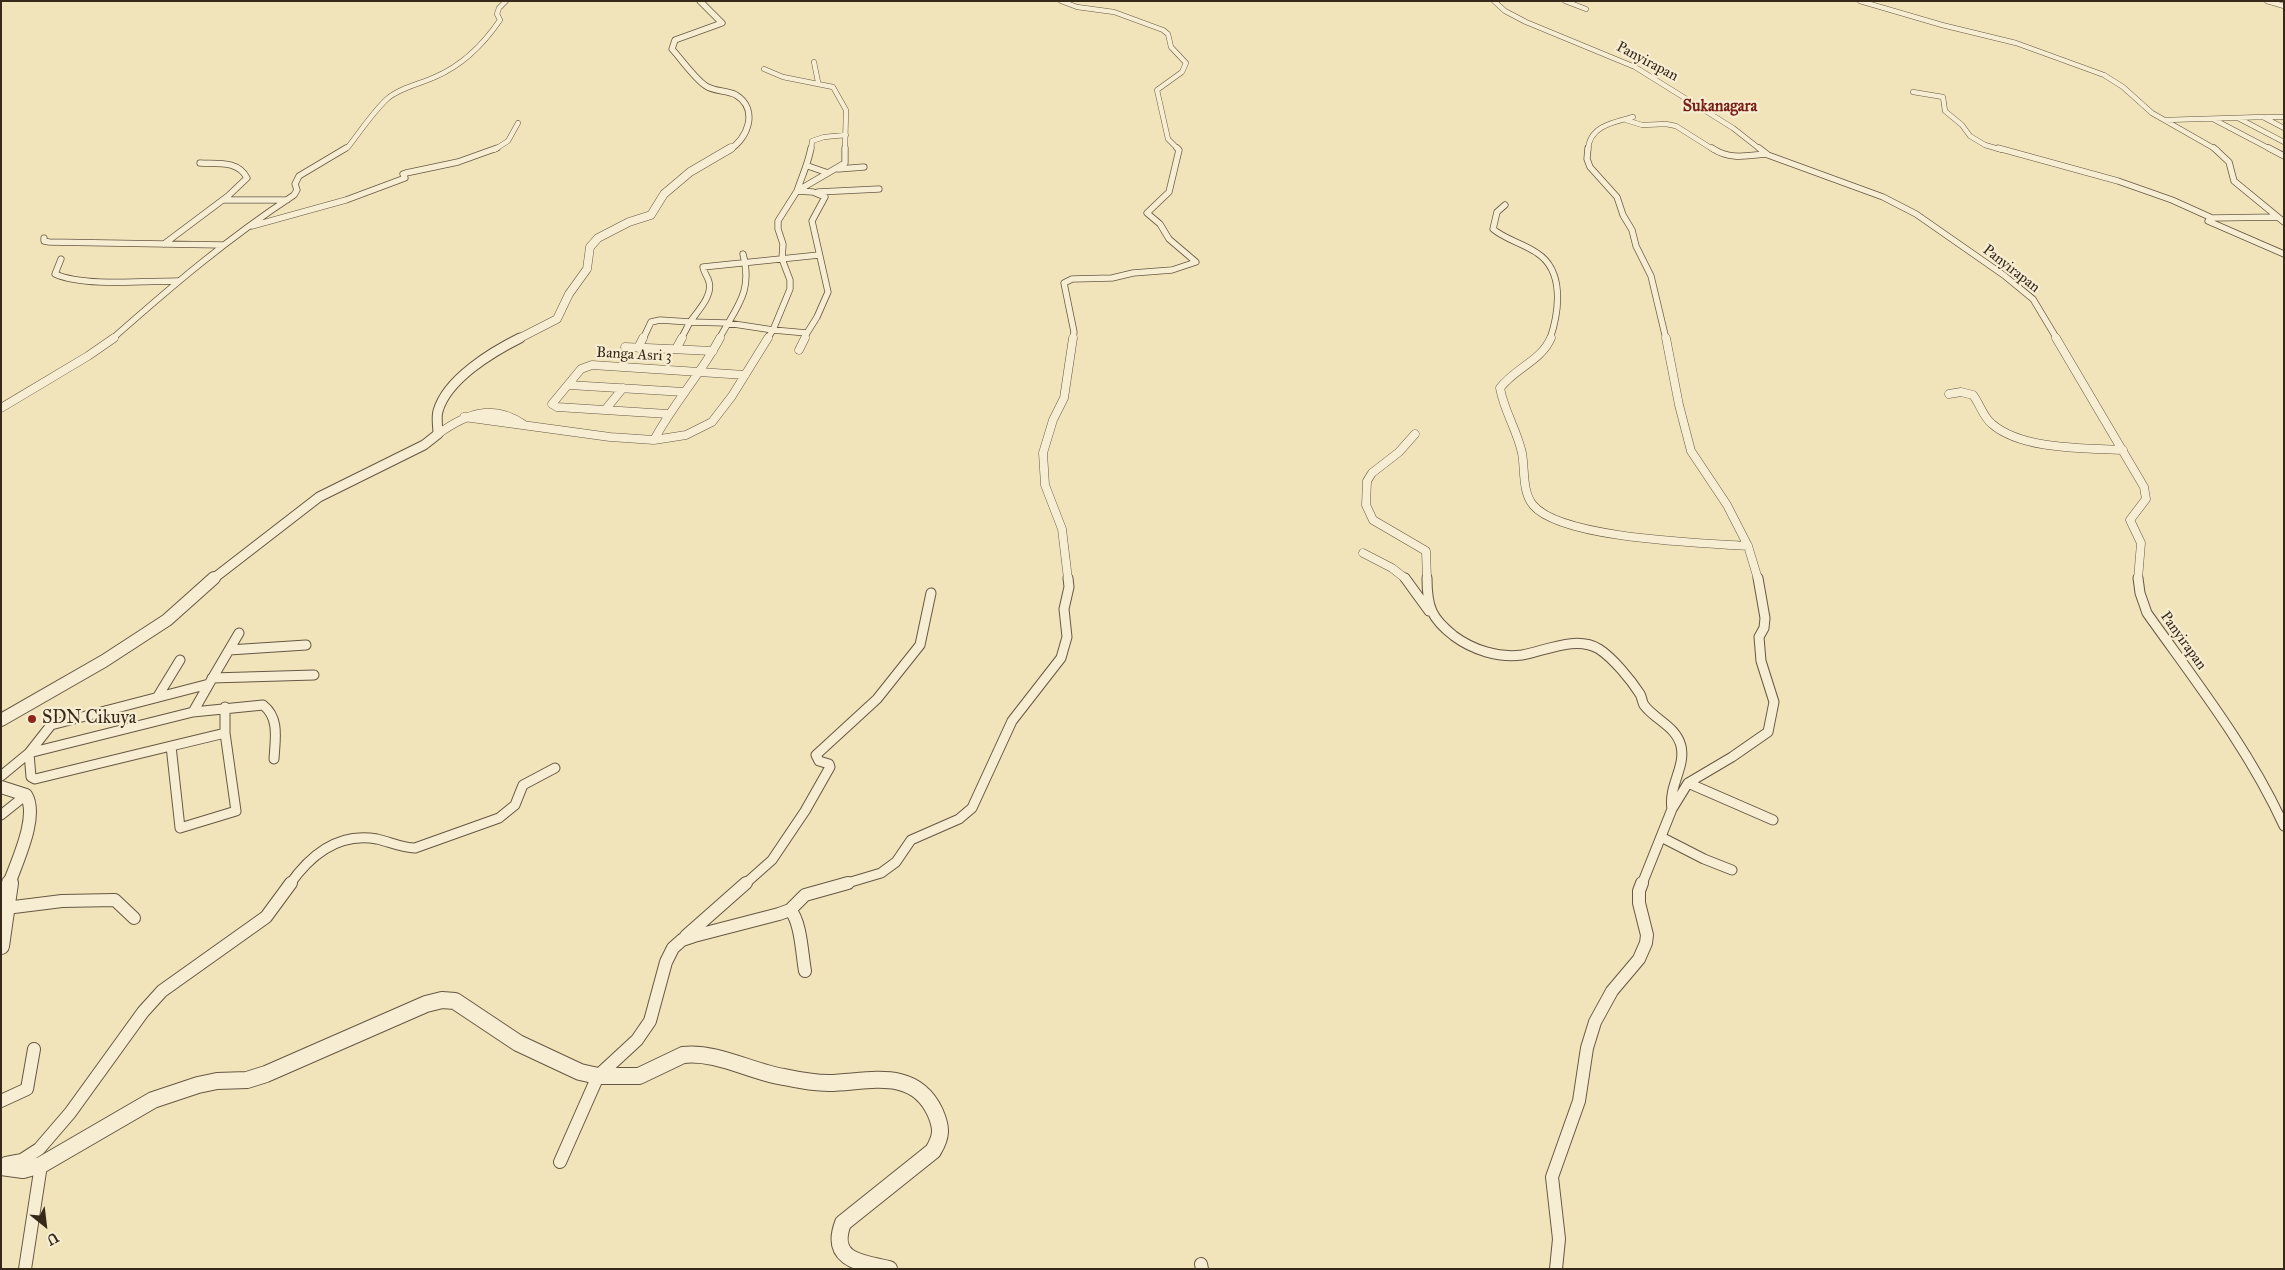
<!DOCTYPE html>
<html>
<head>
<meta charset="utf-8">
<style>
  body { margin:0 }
  #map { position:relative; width:2285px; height:1270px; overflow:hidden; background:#f1e4bb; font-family:"IM FELL Great Primer",serif }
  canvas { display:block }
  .frame { position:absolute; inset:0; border:2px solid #372919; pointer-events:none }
  .north { position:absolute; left:20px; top:1200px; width:50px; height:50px; -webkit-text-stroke:4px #f6edd3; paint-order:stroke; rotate:151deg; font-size:14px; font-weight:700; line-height:20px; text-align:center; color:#372919 }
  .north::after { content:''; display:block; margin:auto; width:18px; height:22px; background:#372919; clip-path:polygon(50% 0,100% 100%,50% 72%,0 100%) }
</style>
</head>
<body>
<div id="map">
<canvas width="2285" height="1270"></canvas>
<div class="frame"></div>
<div class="north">U</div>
</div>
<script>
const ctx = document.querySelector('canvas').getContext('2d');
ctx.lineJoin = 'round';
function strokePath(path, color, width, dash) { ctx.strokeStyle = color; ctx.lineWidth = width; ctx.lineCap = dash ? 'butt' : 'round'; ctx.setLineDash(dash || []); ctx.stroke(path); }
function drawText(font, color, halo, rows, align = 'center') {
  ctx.font = font + ' "IM FELL Great Primer",serif'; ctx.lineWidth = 4.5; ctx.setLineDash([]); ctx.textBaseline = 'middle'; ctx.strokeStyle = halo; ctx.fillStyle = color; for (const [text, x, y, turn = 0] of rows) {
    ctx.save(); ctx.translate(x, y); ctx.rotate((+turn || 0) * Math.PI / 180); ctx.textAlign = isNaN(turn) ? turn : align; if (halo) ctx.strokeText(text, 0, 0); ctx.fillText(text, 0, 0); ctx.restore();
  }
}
const minorFar4 = new Path2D(`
  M1061 1 1077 7 1114 12 1163 30 1168 34 1171 47 1186 63 1182 72 1157 90 1168 139 1179 150
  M1494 1 1505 11 1526 22 1635 67 1733 128 1761 150
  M1565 1 1586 9
  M1860 1 1942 25 2016 43 2104 75 2123 87 2152 113 2217 150
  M2267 1 2284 6
  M814 62 818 82
  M764 69 783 77 833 87 846 110 845 150
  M1913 92 1943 97 1945 111 1962 125 1970 136 1985 145 2002 150
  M2266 117H2284
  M2238 118 2284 142
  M2213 119 2272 150
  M1626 120 1642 125 1666 124 1676 126 1714 150
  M2165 120 2263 117 2284 128
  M343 150 348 147C360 132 372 113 387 99 399 88 420 84 435 77 463 65 483 45 500 20L497 14 499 8 506 1
  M494 150 508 141 518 123
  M811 150 812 141 824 137 846 135
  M1588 150C1589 126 1614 122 1633 117`);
const minorFar3 = new Path2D(`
  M1588 148 1587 159 1590 167 1617 197 1623 215 1632 230 1636 246 1651 276 1666 339
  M1712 148C1729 160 1746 156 1766 154
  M1759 148 1768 155 1883 197 1916 214 2005 276 2033 299 2057 339
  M1998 148 2118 181 2172 200 2212 218 2277 217
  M2214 148 2229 162 2234 181 2284 222
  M2269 148 2284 156
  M808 166 828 173
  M838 169 864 167
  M818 192 879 189
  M223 200H287
  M1505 205 1497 212 1493 229C1506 240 1523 243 1537 253 1565 271 1559 312 1550 339
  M2208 221 2284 254
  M252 226 346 200 405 178 403 174 406 173 458 162 497 148
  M44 238V241L49 242 223 245
  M164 244 228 196 247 178C238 160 217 164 200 163
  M61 259 55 274C84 287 145 281 178 281
  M112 339C172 286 227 239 294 195L297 190 295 184 299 176 346 148
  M643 339 651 322 660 320 690 322C697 312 713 296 709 282 708 277 704 273 703 267L819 255
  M681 339 690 322 727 323 773 330 790 289V280L782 259 783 244 778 229V221L797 191 845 163V148
  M719 339C737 306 753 292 743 254
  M767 339 773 330 807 333 817 317 828 292 812 221 825 197 813 192 797 191C802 176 808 164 811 148
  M804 339 807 333
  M1073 339 1074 332 1064 283 1072 279 1112 278 1133 273 1172 270 1196 262 1169 239 1160 224 1147 213 1169 192 1179 150 1177 148`);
const minorFar2 = new Path2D(`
  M1551 338C1541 361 1515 368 1500 388 1504 411 1517 430 1522 453 1525 469 1522 492 1533 505 1561 539 1703 543 1748 546
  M1666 338 1679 405 1691 451 1727 505 1748 546 1758 579
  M2056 338 2144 487 2146 499 2130 520 2141 543 2138 579
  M625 347 713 351
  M638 348 643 338
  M676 349 682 338
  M799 350 805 338
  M569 385 684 392
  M1949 394 1961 392 1973 395C1980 404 1983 417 1992 424 2022 450 2085 448 2123 450
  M1 408 88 356 114 338
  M605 410 623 388
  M668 414 557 407 552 404 581 369 592 365 745 375
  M464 417 610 437 654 440 686 435 712 422 732 396 768 338
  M438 434C466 414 492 403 523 424
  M1415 434 1399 452 1372 473 1367 481 1366 505 1373 520 1426 551 1427 579
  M654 440C673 404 701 374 720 338
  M1363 553 1392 568 1406 579
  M1068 579 1062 529 1045 485 1043 453 1053 420 1064 398 1073 338`);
const minorFar1 = new Path2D(`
  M1405 578 1429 611
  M1427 578C1427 607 1431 618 1454 636 1473 650 1498 658 1522 655 1545 651 1576 635 1599 649 1613 658 1631 680 1640 694 1642 697 1642 702 1644 705 1655 720 1676 726 1681 746 1686 767 1668 786 1672 809L1642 884
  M2138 578 2140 593 2147 613C2196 682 2249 749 2284 826
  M229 650 306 645
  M212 678 314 675
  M158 696 180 660
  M225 707V733
  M193 712 263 705C280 718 275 740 274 759
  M225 733 236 811 180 828 171 746Z
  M171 746 35 779 31 777 29 753 193 712 209 684
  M1 776 29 753 51 725 209 684 239 633
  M1688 783 1773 820
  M1672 809 1688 783 1732 757 1768 732 1774 702 1761 661 1759 637 1764 628 1765 618 1758 578
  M1 815 26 795
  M1661 837 1704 859 1732 870
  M290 884C311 854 339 832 377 839 390 842 402 848 415 848L499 818 515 805 523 785 555 768
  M745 884 772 860 805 811 830 767 829 764 819 761 816 755 877 699 920 645 931 593
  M844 884 881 873 896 862 911 840 959 819 972 808 1012 721 1061 658 1067 637 1064 609 1069 587 1068 578`);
const minor = new Path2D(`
  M6 908 62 901 115 900 134 918
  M790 910C801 921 802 955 805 971
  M686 936 746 883
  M1 1101 27 1089 34 1049
  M560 1162 598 1076 637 1040 650 1021 666 962 673 948 682 940 694 936 779 914 790 910 805 895 848 883
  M6 1163 22 1160 39 1149 70 1113 143 1012 162 991 266 917 291 883
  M1201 1264 1202 1269
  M25 1269 41 1165
  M1556 1269 1559 1239 1552 1177 1579 1101 1587 1048 1595 1022 1612 991 1639 959 1646 943 1647 935 1639 903V891L1642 883`);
const tertiaryFar4 = new Path2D(`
  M700 1 722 23 675 40 672 49C682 60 695 79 706 86 715 92 727 90 736 95 759 109 748 139 729 150`);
const tertiaryFar3 = new Path2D(`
  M518 339 557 319 569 294 587 269 590 247 598 238 629 222 651 215 664 194 690 172 731 148`);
const tertiaryFar2 = new Path2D(`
  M213 579 319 497 424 445 438 434C438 427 436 418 438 411 447 379 492 352 520 338`);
const tertiaryFar1 = new Path2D(`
  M1 720 104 661 167 620 214 578
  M1 787 26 795C39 816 17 861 9 884`);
const tertiary = new Path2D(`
  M1 946 10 883
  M1 1167 23 1170 41 1165 153 1100 198 1085 217 1081 247 1080 266 1074 426 1004 442 1000 455 1001 518 1043 580 1072 598 1076H639L683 1055C717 1051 751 1072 784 1077 798 1080 815 1083 829 1083 869 1082 914 1067 935 1112 942 1128 942 1136 933 1151L843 1223C829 1260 860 1263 889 1269`);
strokePath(minorFar4, '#665842', 5.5);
strokePath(minorFar3, '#665842', 7);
strokePath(minorFar2, '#665842', 9);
strokePath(minorFar1, '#665842', 11);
strokePath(minor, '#665842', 14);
strokePath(tertiaryFar4, '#665842', 7);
strokePath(tertiaryFar3, '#665842', 9);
strokePath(tertiaryFar2, '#665842', 11);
strokePath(tertiaryFar1, '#665842', 14);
strokePath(tertiary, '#665842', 18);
strokePath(minorFar4, '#f6edd3', 4.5);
strokePath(minorFar3, '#f6edd3', 5.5);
strokePath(minorFar2, '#f6edd3', 8);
strokePath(minorFar1, '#f6edd3', 9);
strokePath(minor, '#f6edd3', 12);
strokePath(tertiaryFar4, '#f6edd3', 5.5);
strokePath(tertiaryFar3, '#f6edd3', 8);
strokePath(tertiaryFar2, '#f6edd3', 9);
strokePath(tertiaryFar1, '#f6edd3', 12);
strokePath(tertiary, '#f6edd3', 16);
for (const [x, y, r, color] of [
  [32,719,5,"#8f2418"]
]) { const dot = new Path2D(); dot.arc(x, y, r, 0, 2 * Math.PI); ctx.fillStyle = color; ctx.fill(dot); strokePath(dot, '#f6edd3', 2); }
drawText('15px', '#372919', '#f6edd3', [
  ["Panyirapan",1647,62,28],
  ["Panyirapan",2011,269,38],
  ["Banga Asri 3",634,355,3],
  ["Panyirapan",2183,641,54]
]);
drawText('bold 16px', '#7a1f14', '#f6edd3', [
  ["Sukanagara",1720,107]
]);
drawText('18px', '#372919', '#f6edd3', [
  ["SDN Cikuya",42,719]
], 'left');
</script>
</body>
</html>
